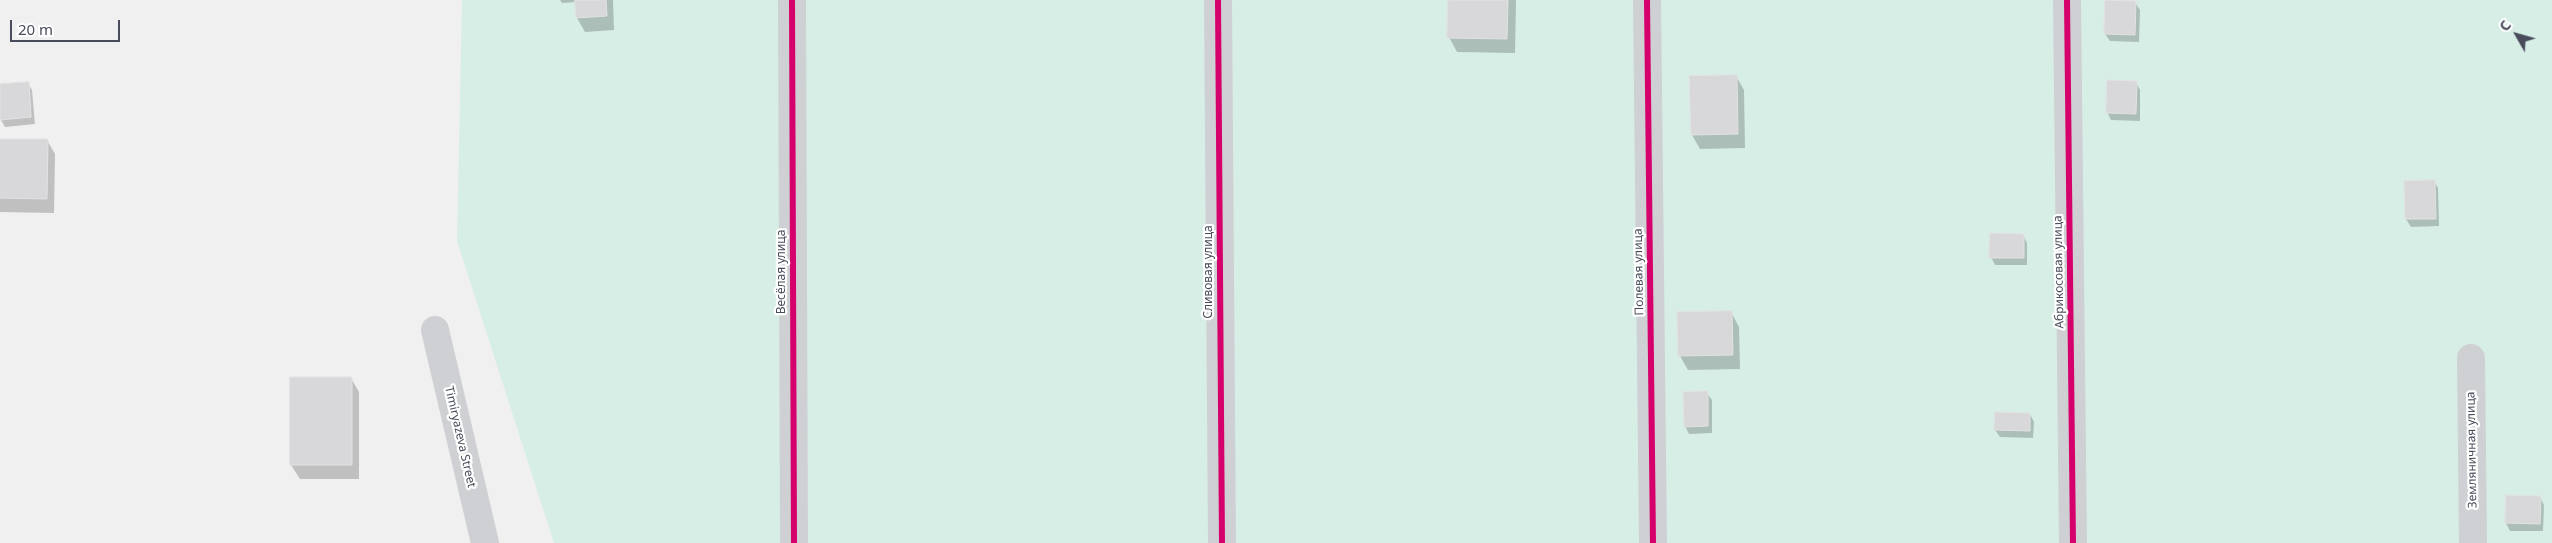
<!DOCTYPE html>
<html>
<head>
<meta charset="utf-8">
<style>
  body { margin:0 }
  #map { position:relative; width:2552px; height:543px; overflow:hidden; background:#f1f0f0; font-family:"Noto Sans",sans-serif }
  canvas { display:block }
  .north { position:absolute; left:2492px; top:10px; width:50px; height:50px; -webkit-text-stroke:4px #fff; paint-order:stroke; rotate:308deg; font-size:14px; font-weight:700; line-height:20px; text-align:center; color:#494d5b }
  .north::after { content:''; display:block; margin:auto; width:18px; height:22px; background:#494d5b; clip-path:polygon(50% 0,100% 100%,50% 72%,0 100%) }
  .scale { position:absolute; left:10px; top:20px; width:110px; height:22px; box-sizing:border-box; border:2px solid #494d5b; border-top:0; padding-left:6px; font-size:15px; line-height:18px; white-space:nowrap; color:#494d5b; -webkit-text-stroke:4px #fff; paint-order:stroke }
</style>
</head>
<body>
<div id="map">
<canvas width="2552" height="543"></canvas>
<div class="north">С</div>
<div class="scale">20 m</div>
</div>
<script>
const ctx = document.querySelector('canvas').getContext('2d');
ctx.lineJoin = 'round';
function paint(path, color) { ctx.fillStyle = color; ctx.fill(path, 'evenodd'); }
function strokePath(path, color, width, dash) { ctx.strokeStyle = color; ctx.lineWidth = width; ctx.lineCap = dash ? 'butt' : 'round'; ctx.setLineDash(dash || []); ctx.stroke(path); }
function drawText(font, color, halo, rows, align = 'center') {
  ctx.font = font + ' "Noto Sans",sans-serif'; ctx.lineWidth = 4.5; ctx.setLineDash([]); ctx.textBaseline = 'middle'; ctx.strokeStyle = halo; ctx.fillStyle = color; for (const [text, x, y, turn = 0] of rows) {
    ctx.save(); ctx.translate(x, y); ctx.rotate((+turn || 0) * Math.PI / 180); ctx.textAlign = isNaN(turn) ? turn : align; if (halo) ctx.strokeText(text, 0, 0); ctx.fillText(text, 0, 0); ctx.restore();
  }
}
paint(new Path2D(`
  M462 0H2552V543H554L457 241Z`), '#d7eee6');
paint(new Path2D(`
  M560 0H613L614 30 585 32 577 18 576 2 562 3Z
  M1450 0H1516L1515 53 1457 52 1449 37Z
  M2135 2 2140 10 2139 42 2110 41 2105 34Z
  M1736 76 1744 90 1745 148 1700 149 1692 135Z
  M2136 82 2140 90V121L2111 120 2107 112Z
  M28 83 32 90 35 124 5 127 1 120 0 85Z
  M0 140H47L55 154 54 213 0 212Z
  M2434 181 2438 188 2439 226 2411 227 2406 219V182Z
  M2023 235 2027 243V265H1995L1991 257Z
  M1731 312 1739 327 1740 369 1688 370 1680 356Z
  M351 378 359 392V479H300L291 465Z
  M1707 393 1712 400V433L1689 434 1685 426Z
  M2030 414 2034 422 2033 438 2000 437 1995 430Z
  M2507 496 2540 497 2544 505 2543 531H2510L2506 523Z`), '#0003');
const building = new Path2D(`
  M575 0H606L607 16 576 18Z
  M1448 0H1508L1507 39 1447 38Z
  M2105 0 2136 1 2135 35 2104 34Z
  M1737 75 1738 134 1691 135 1689 76Z
  M2107 80 2137 81 2136 114 2106 113Z
  M29 82 31 117 0 120V84Z
  M0 139H48L47 199 0 198Z
  M2435 180 2436 219H2405L2404 181Z
  M1990 233 2024 234V258H1989Z
  M1732 311 1733 355 1678 356 1677 312Z
  M290 377H352V465H290Z
  M1708 391V426L1684 427 1683 392Z
  M1995 412 2030 413V431L1994 430Z
  M2506 495 2541 496 2540 524 2505 523Z`);
paint(building, '#d8d8da');
strokePath(building, '#e2e2e3', 1);
strokePath(new Path2D(`
  M792 0 794 543
  M1218 0 1222 543
  M1647 0 1653 543
  M2067 0 2073 543
  M435 330 485 543
  M2471 358 2473 543`), '#cfd0d3', 28);
strokePath(new Path2D(`
  M792 0 794 543
  M1218 0 1222 543
  M1647 0 1653 543
  M2067 0 2073 543`), '#d6006c', 6);
drawText('12px', '#494d5b', '#fff', [
  ["Весёлая улица",782,272,-90],
  ["Сливовая улица",1209,272,-90],
  ["Полевая улица",1639,272,-91],
  ["Абрикосовая улица",2059,272,-91],
  ["Timiryazeva Street",460,437,77],
  ["Земляничная улица",2472,450,-91]
]);
</script>
</body>
</html>
